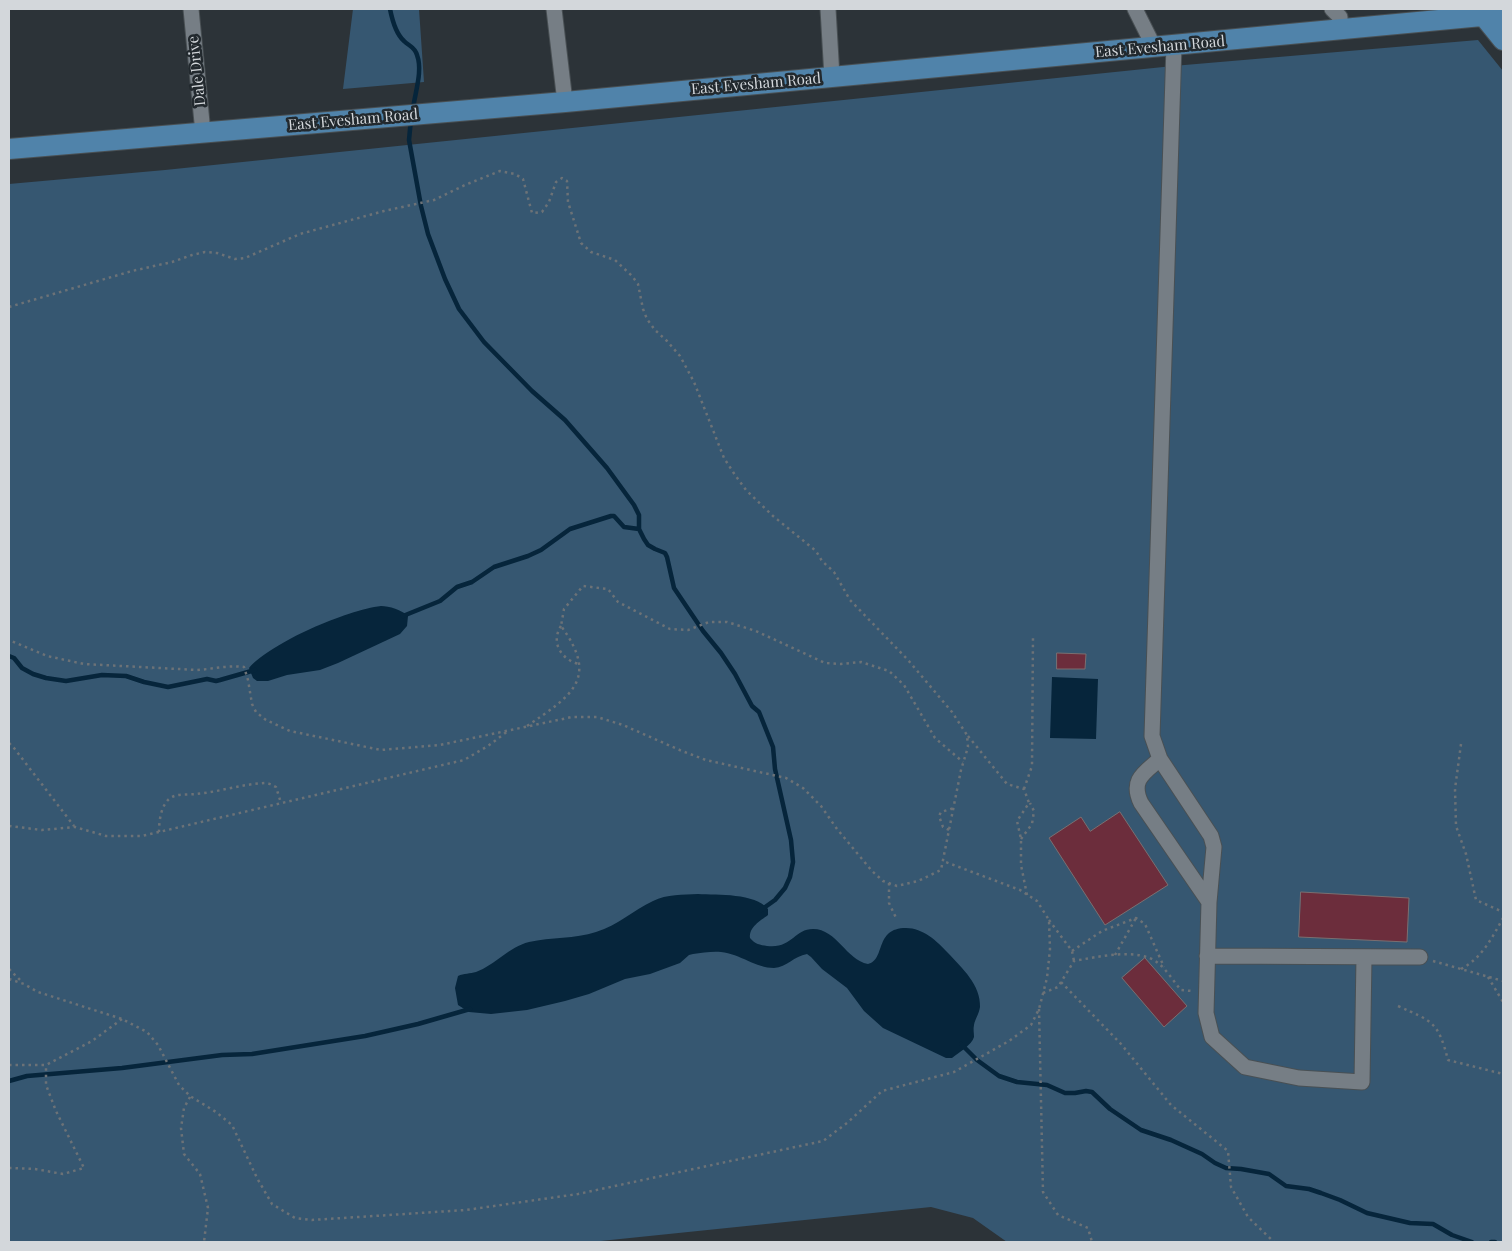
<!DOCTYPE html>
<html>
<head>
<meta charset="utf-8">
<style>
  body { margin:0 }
  #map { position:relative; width:1512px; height:1251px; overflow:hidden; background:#2c3338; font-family:"Playfair Display",serif }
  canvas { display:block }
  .frame { position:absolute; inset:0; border:10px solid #d3d7db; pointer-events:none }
</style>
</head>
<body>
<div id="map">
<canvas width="1512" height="1251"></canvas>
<div class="frame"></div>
</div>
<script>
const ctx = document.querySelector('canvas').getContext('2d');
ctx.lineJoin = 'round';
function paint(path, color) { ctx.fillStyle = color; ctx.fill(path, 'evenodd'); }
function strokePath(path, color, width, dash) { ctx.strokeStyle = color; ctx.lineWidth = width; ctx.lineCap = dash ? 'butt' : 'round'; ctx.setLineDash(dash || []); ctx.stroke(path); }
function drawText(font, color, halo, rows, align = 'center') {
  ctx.font = font + ' "Playfair Display",serif'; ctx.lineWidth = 5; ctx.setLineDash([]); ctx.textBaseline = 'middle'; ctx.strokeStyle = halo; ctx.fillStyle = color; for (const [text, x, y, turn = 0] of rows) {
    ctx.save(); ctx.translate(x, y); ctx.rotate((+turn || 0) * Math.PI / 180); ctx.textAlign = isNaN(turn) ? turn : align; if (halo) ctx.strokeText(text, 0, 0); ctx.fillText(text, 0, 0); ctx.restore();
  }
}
paint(new Path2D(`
  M353 9H419L424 82 343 89Z
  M1478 40 1503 71V1242H1007L973 1218 931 1207 591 1242H9V184L165 170 1173 66Z`), '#365771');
paint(new Path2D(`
  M381 606C389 606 402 610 408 616L407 626 400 634 338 663 320 670 287 675 268 681H257L253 678 249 668C272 642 347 610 381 606Z
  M1052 677 1098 679 1096 739 1050 738Z
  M698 894C718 895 755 893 768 909V915C760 921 749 927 750 938 755 944 760 945 767 946 792 949 794 929 813 929 837 929 846 960 868 964 886 960 874 928 906 928 923 928 937 941 948 953 962 968 981 985 980 1007 979 1014 975 1019 974 1025 973 1029 974 1033 974 1037 972 1045 958 1053 952 1058H946L883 1028 864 1011 847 988 822 969 811 957 807 954C794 956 787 967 774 968 756 968 740 954 721 952 712 951 702 953 693 954L689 955 680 963 650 974 625 979 589 994 565 1001 527 1010 491 1014 469 1012 458 1005 455 988 458 976C464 973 470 974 476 972 495 965 509 947 529 942 551 937 575 939 596 932 619 925 633 910 653 901 667 894 683 895 698 894Z`), '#06253b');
strokePath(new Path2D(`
  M390 9C392 19 396 34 404 41 409 46 415 47 417 55 423 71 415 92 413 109
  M411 119 409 140 421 206 428 234 445 279 459 309 484 342 532 391 565 420 607 468 634 505 639 515V529L644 539 648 545 655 549 665 553 667 557 674 588 703 631 721 653 735 674 752 706 759 712 773 747 775 769 791 840 793 862 790 877 785 888 775 900 761 910
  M403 616 440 601 457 587 472 582 494 567 528 556 541 550 570 529 611 516H614L624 527 639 529
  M9 656 14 658 22 668 33 674 46 678 66 681 102 675 126 676 144 682 168 687 207 679 216 681 220 680 255 670
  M961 1044 977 1060 999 1076 1017 1082 1047 1085 1065 1093H1075L1086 1091 1092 1092 1110 1109 1141 1130 1171 1140 1202 1154 1215 1163 1226 1168 1241 1169 1269 1174 1286 1186 1309 1189 1321 1193 1340 1200 1367 1213 1410 1223 1433 1224 1452 1235 1472 1242
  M9 1081 27 1076 122 1068 222 1055 252 1054 365 1036 418 1024 470 1009
  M1491 1242H1495`), '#06253b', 4.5);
const building = new Path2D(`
  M1057 653 1086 654 1085 669H1057Z
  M1120 812 1168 885 1105 925 1049 838 1081 817 1090 831Z
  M1301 892 1409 898 1407 942 1299 937Z
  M1145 958 1187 1006 1164 1027 1122 978Z`);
paint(building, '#6c2d3c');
strokePath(building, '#7a6f71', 1);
const minor = new Path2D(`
  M191 9 203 133
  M554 9 565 102
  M828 9 832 77
  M1135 9 1154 47
  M1332 9 1340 17V30
  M1174 45 1152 736 1160 759 1211 836 1214 847 1209 902 1206 1013 1212 1037 1245 1067 1299 1078 1362 1082 1364 957
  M1160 759C1144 773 1130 780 1141 803L1209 902
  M1207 956 1420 957`);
const major = new Path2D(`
  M1478 9 1503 40
  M9 149 565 102 1503 14`);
strokePath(minor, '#495054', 17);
strokePath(major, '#495054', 22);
strokePath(new Path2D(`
  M9 307 132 271 172 262 192 255 205 252 217 253 235 259 245 258 300 234 384 211 434 200 465 185 500 171 515 174 523 179 532 213 542 212 549 202 556 182 562 178 567 181 568 202 581 243 591 252 615 260 632 276 638 284 643 309 647 319 655 330 667 341 680 356 694 382 724 458 735 475 746 490 773 516 816 551 822 561 834 572 850 600 908 660 952 712 967 735 968 747 961 770 941 870 918 881 897 886 883 881 872 871 837 829 821 806 803 788 786 778 706 760 682 751 623 725 597 717H572L440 745 381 750 290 731 266 720 256 712 252 704 248 680 244 667C228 665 213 669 197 670L84 664 47 656 9 640
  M561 626C550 643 562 660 579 664
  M527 726C571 696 600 679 561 626L564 609 583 586 608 589 618 602 670 629 688 630 709 622H727L756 631 825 663 841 664 861 662 889 671 904 685 935 738 963 762
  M968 736 1007 784 1024 789 1029 803 1017 821 1021 839V865L1027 895
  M9 743 14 748 74 826
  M1461 744 1455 789 1456 826 1466 854 1476 900 1503 912
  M1024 789 1032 766 1033 636
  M9 826 42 830 75 827 106 836H142L464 760 488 746 508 731
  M949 830 943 827 939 816 941 812 954 808
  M159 832C159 821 161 806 169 799 176 793 187 795 196 794 219 792 242 784 265 783 269 783 272 785 276 787L281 803
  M1021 839 1032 824 1034 811 1030 803
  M889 883V903L897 920
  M1049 920 1072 951 1074 961
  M1072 951 1102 931 1136 918 1145 924 1164 967
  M1115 955 1136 918
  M1433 961 1503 981
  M9 969 23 983
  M1461 969C1482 958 1492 938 1503 918
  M1488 977 1503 1002
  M9 979 24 984 38 992 122 1019 147 1032 158 1045 179 1085 190 1096 216 1112 232 1125 257 1178 272 1204 295 1218 312 1220 466 1210 578 1194 823 1141 847 1123 882 1091 954 1072 1009 1041 1031 1025 1039 1009 1047 978 1050 949 1049 920 1037 901 1020 890 943 861
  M1061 982 1121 1044 1171 1105 1228 1151 1231 1187 1248 1217 1274 1242
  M1043 993 1058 987 1074 961C1097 957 1139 947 1158 963 1167 970 1174 982 1181 990L1192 991
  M1398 1006C1433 1022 1438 1021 1448 1060L1503 1074
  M1039 1009 1043 1192 1058 1215 1088 1228 1092 1242
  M9 1065H46L92 1041 122 1019
  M190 1097 184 1108 181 1128 184 1154 200 1174 208 1208 204 1242
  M9 1168 35 1169 63 1174 84 1168 56 1111 46 1085V1065`), '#6c7277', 2.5, [2.5, 4]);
strokePath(minor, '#767e85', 15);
strokePath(major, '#5083aa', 20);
drawText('15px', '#d3d7db', '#22292e', [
  ["East Evesham Road",1160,47,-5],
  ["Dale Drive",197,71,-96],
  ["East Evesham Road",756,84,-5],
  ["East Evesham Road",353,120,-5]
]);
</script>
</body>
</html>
